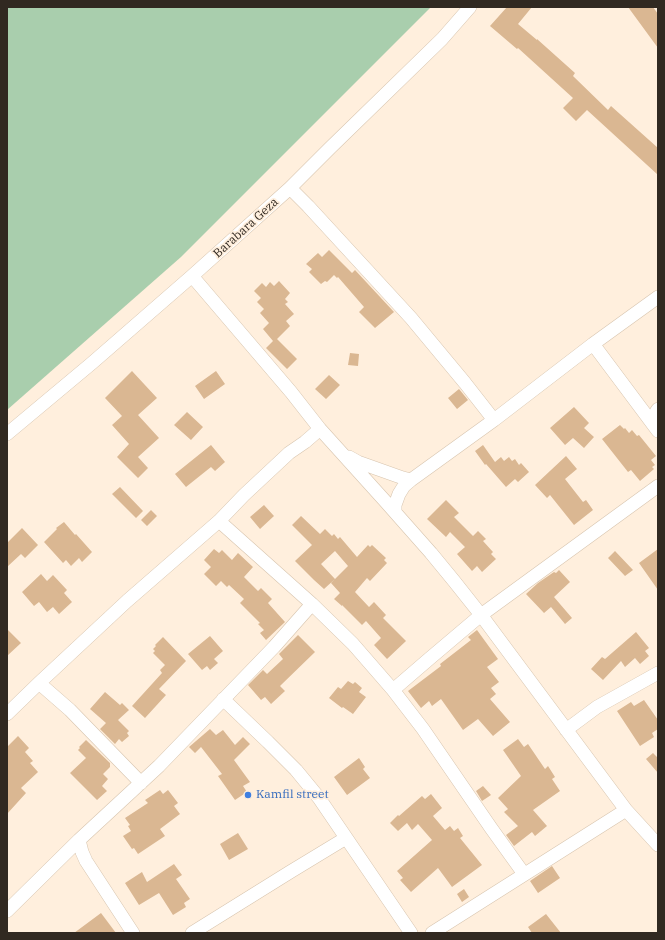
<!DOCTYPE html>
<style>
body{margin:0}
#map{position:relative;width:665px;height:940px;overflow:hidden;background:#ffefdd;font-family:"IBM Plex Serif",serif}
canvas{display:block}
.frame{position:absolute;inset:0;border:8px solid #312921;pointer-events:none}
</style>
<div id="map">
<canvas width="665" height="940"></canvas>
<div class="frame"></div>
</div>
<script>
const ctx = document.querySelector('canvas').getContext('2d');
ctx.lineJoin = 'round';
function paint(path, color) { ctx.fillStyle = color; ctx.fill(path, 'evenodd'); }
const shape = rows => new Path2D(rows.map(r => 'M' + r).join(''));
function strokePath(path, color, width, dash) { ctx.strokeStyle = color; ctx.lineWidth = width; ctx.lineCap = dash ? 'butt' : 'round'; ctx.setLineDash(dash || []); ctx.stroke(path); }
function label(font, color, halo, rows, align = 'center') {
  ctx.font = font + ' "IBM Plex Serif",serif'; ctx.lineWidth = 3.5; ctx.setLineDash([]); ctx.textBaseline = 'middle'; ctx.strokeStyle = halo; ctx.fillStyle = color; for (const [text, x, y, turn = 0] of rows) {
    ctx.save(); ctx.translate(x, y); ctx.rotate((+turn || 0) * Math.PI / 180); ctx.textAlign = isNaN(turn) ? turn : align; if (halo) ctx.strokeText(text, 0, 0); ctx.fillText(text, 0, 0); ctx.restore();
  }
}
paint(shape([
 [7,7,431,7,181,257,7,410]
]), '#a9cead');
paint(shape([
 [507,7,532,7,518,24,537,40,537,39,575,73,573,76,608,110,611,106,658,148,658,175,587,110,576,121,563,108,573,98,518,48,517,49,490,26],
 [628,7,653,7,658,14,658,48],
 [329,250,352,273,355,270,394,312,375,328,359,312,364,307,338,277,337,278,334,275,327,282,325,281,321,284,309,272,312,269,306,264,318,253,322,257],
 [279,281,290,293,285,299,288,302,285,304,294,314,286,321,290,326,277,339,297,359,287,369,266,348,273,341,263,329,269,323,260,313,264,309,257,302,261,298,254,291,262,283,266,287,270,282,274,286],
 [350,353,359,354,358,366,348,365],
 [132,371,157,398,138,415,159,438,138,457,148,468,138,478,117,457,129,444,112,425,122,416,105,398],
 [216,371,225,384,204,399,195,386],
 [329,375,340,385,326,399,315,389],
 [459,389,468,400,457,409,448,398],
 [574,407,589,423,584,428,594,437,584,448,573,438,565,445,550,428],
 [187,412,203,427,191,440,174,425],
 [620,425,624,429,625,428,629,433,632,430,637,436,639,435,656,456,651,460,655,465,652,467,654,469,640,481,631,470,628,472,602,439],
 [211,445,225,462,215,471,211,467,186,487,175,474],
 [483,445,495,462,501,457,504,461,509,457,512,461,515,459,519,465,521,463,529,472,518,482,515,479,506,487,486,464,485,465,475,451],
 [566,456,577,469,565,479,583,502,586,500,593,510,574,525,550,495,547,498,535,485],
 [120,487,143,511,136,518,112,494],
 [446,500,459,513,454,517,473,536,478,531,486,539,483,541,493,552,491,554,496,559,482,572,477,566,472,571,457,554,465,547,450,532,446,537,427,519],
 [264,505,274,516,260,529,250,517],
 [151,510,157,516,147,526,141,520],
 [301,516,320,534,325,529,332,536,334,534,338,539,340,537,357,557,368,545,370,547,372,545,386,558,384,560,387,563,370,581,367,578,355,592,369,607,374,602,386,615,383,618,406,641,387,659,374,645,381,638,366,621,362,625,342,605,342,606,334,599,340,593,331,583,348,566,335,551,321,564,335,579,324,589,314,580,295,561,312,545,292,525],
 [64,522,75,535,76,534,92,552,82,562,79,558,71,566,66,560,63,563,44,542,57,529,56,528],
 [22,528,38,545,25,558,21,554,7,567,7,543],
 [214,549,219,553,222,550,232,560,238,553,253,567,244,577,258,591,261,588,272,599,268,603,285,622,266,640,260,633,264,630,258,624,260,623,240,603,244,599,229,585,227,587,221,581,216,586,204,574,211,567,204,560],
 [658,549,658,590,639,563],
 [615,551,633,570,625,576,608,558],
 [559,570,570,582,554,597,572,618,565,624,551,607,544,613,526,594,538,583,554,572,556,573],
 [41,574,47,581,53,575,67,590,64,593,72,602,59,614,53,607,47,612,39,602,34,606,22,592],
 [7,629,21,643,7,656],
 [477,630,498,659,487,667,499,682,491,688,496,694,490,699,510,722,493,736,478,719,463,730,441,699,432,706,429,701,421,708,408,691,441,666,440,664,471,640,468,637],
 [636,632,649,648,645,651,649,656,640,664,635,658,625,667,621,661,603,680,591,669,602,657,605,659],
 [298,635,315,652,280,686,285,691,271,704,265,697,261,700,248,685,263,670,267,674,283,659,279,654],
 [210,636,223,651,214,659,218,663,210,670,207,666,202,670,188,654],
 [163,637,186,661,159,689,166,695,145,718,132,706,162,673,160,670,165,665,153,653,155,651,153,649,156,646,155,645],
 [348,681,353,684,355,682,362,688,359,692,366,697,353,714,343,707,342,708,329,698,338,687,341,689],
 [105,692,120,705,122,703,129,710,118,720,129,731,127,733,129,736,122,742,119,739,115,744,100,729,106,723,90,709],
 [644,700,658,720,658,729,652,733,654,737,640,746,617,711,631,702,634,706],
 [210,729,216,735,223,730,235,745,243,737,250,744,234,760,250,782,243,786,247,792,235,800,218,776,222,774,201,747,195,753,189,747],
 [18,736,29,748,25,752,33,761,30,763,38,772,21,788,26,793,7,814,7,747],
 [518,739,524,747,528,744,545,769,548,766,555,777,552,779,560,791,533,810,547,826,535,836,532,832,514,846,506,835,518,826,504,812,508,809,498,798,521,776,503,750],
 [86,740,110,763,110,767,103,774,108,779,102,786,107,791,97,800,70,773,86,758,78,750,80,748,79,747],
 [653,753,658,758,658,773,646,759],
 [359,758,365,767,363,769,370,778,347,795,334,777],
 [483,786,491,795,482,801,476,791],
 [160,790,163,794,168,790,178,803,174,806,180,814,160,829,165,836,138,854,134,848,132,849,123,836,131,831,128,826,130,825,125,818,148,803,145,800],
 [431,794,442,808,433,816,445,830,450,826,454,831,458,828,463,836,460,838,482,865,452,887,438,868,411,892,400,880,403,878,397,871,432,840,418,824,412,830,407,823,398,831,390,823,398,815,399,816,422,796,425,799],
 [238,833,248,849,229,860,220,844],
 [174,864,182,875,176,879,190,899,184,903,186,907,173,915,159,893,139,905,125,883,142,872,147,882],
 [552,866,560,878,538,893,530,881],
 [464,889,469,897,462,902,457,894],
 [101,913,116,933,74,933],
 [546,914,561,933,532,933,528,927]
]), '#dab792');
const minor = shape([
 [290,188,308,206,411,318,465,383,494,420],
 [192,276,291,392,320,429,385,501,431,553,454,581,481,615,626,810,658,845],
 [593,344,658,431],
 [656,428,656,412,658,409],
 [7,434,92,363,192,276,290,188,330,148,442,39,470,7],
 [349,457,358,462,403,478,411,480],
 [395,512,395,505,399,494,404,486,411,480,494,420,593,344,658,297],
 [219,521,312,604,353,644,393,690,423,729,491,828,524,874],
 [39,683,70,710,141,783],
 [393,690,429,659,481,615,658,486],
 [223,699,268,742,296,770,319,798,411,933],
 [7,714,39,683,127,601,219,521,244,495,289,453,305,442,320,429],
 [566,730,597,707,658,673],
 [79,840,82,852,86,861,133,933],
 [7,911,79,840,159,766,274,647,312,604],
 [192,933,290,872,346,838],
 [432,933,626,810]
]);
strokePath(minor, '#d7c4ae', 14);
strokePath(minor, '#fff', 13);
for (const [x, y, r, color] of [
 [248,795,4,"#3f7fe0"]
]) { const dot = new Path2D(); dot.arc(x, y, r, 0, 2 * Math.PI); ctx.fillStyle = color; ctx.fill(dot); strokePath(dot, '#ffefdd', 1.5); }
label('12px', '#312921', '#ffefdd', [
 ["Barabara Geza",246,228,-42]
]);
label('12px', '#366cbe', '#ffefdd', [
 ["Kamfil street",256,795]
], 'left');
</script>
